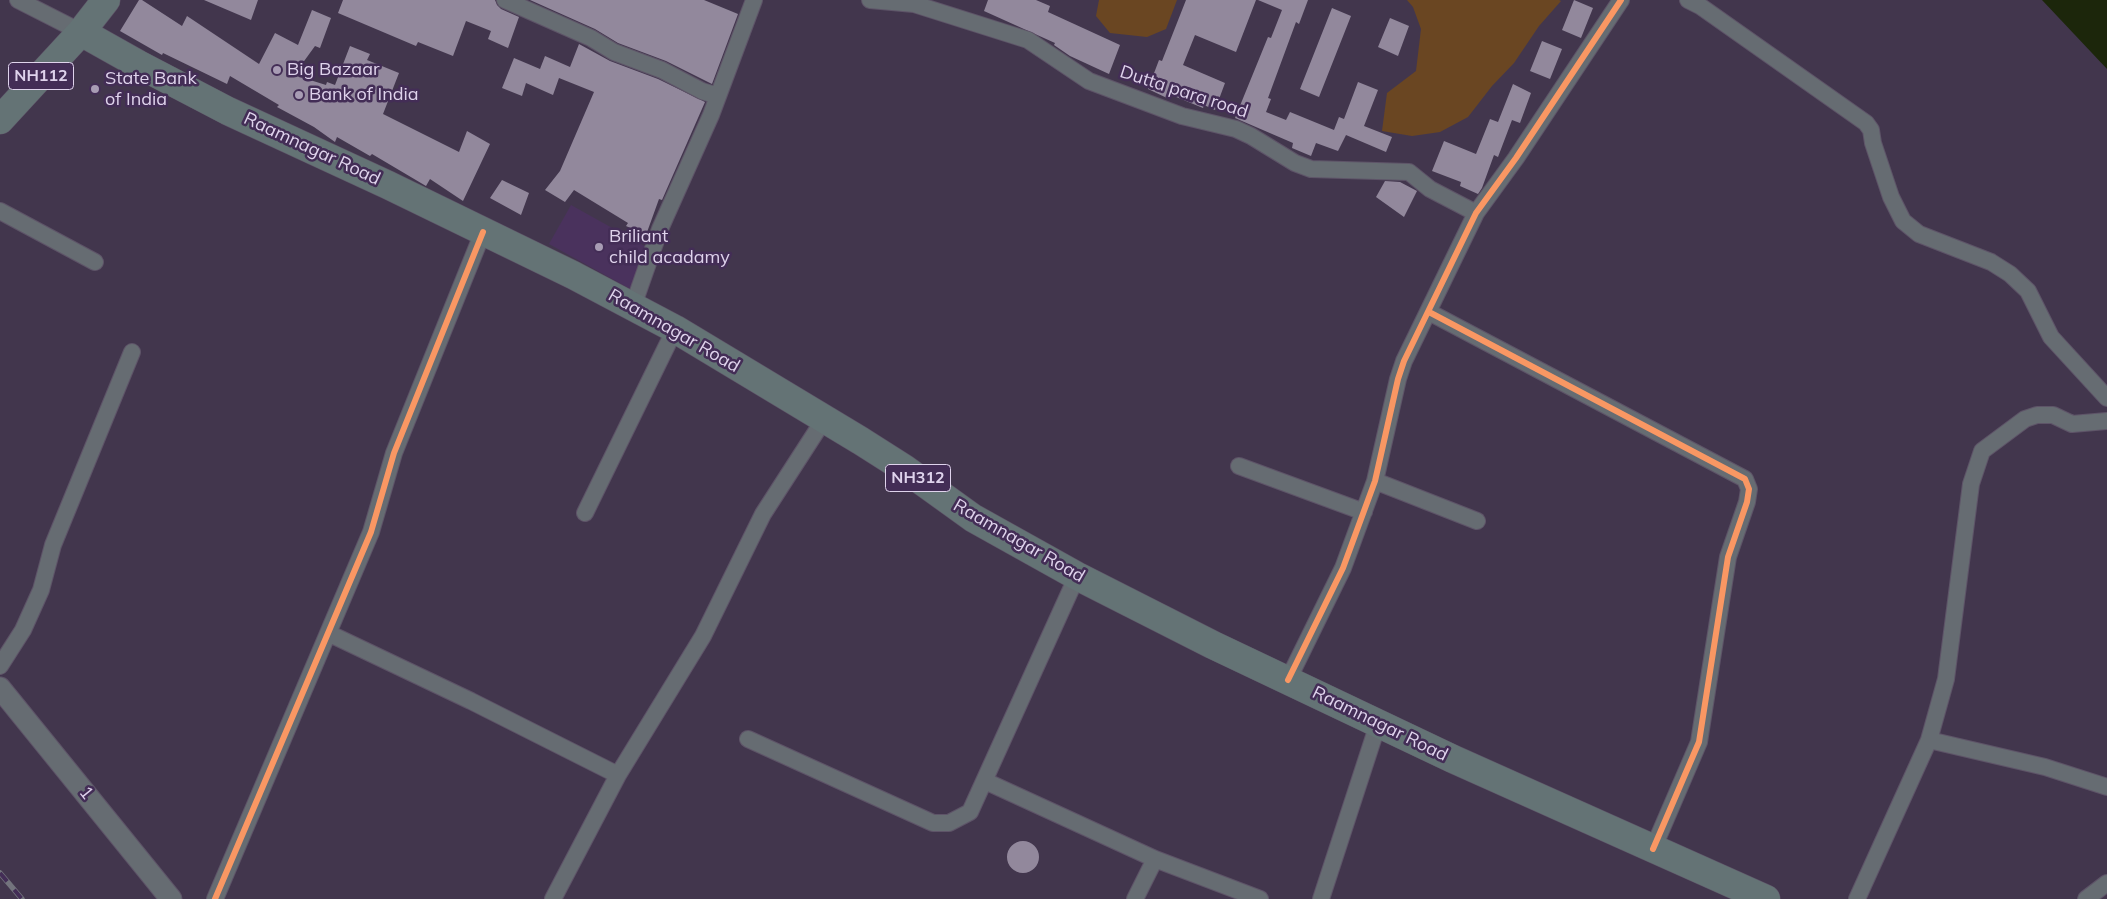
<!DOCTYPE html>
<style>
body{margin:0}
canvas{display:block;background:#42364d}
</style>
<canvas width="2107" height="899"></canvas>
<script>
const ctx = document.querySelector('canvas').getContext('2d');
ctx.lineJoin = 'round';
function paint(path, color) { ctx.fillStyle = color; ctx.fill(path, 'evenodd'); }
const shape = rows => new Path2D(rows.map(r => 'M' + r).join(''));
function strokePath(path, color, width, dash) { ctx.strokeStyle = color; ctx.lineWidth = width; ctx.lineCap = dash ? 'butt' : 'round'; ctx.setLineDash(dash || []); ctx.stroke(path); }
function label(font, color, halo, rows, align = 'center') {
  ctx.font = font + ' Mulish,sans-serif'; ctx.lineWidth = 5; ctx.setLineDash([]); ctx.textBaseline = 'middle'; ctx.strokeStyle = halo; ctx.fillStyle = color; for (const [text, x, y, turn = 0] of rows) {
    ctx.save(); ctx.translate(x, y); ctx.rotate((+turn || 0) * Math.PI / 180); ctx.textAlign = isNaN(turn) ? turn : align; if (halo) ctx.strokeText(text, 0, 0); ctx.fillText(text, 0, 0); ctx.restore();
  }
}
paint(shape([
 [571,205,650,249,634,291,549,244]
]), '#4a325d');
paint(shape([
 [1099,0,1177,0,1166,29,1147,37,1110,33,1096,16],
 [1407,0,1559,0,1561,1,1539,26,1514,63,1492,86,1468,117,1440,132,1412,136,1382,131,1387,93,1416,71,1421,29,1413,7]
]), '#6a4622');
paint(shape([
 [2042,0,2107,0,2107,69]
]), '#1c260b');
paint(shape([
 [139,0,142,0,182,26,187,16,259,64,275,33,298,45,312,10,331,18,320,48,315,46,294,75,326,85,327,82,335,85,350,46,370,54,367,60,399,73,383,114,459,152,467,131,490,144,463,201,430,179,426,186,372,154,370,156,337,137,335,142,314,127,277,107,279,105,230,76,227,84,163,53,162,55,120,31],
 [204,0,258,0,251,20],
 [343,0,495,0,497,5,501,9,519,17,508,48,488,39,491,31,466,21,453,56,418,42,416,46,338,13],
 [530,0,704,0,738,14,712,84,666,61,618,43,595,29],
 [988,0,1036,0,1050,6,1048,12,1120,45,1109,74,1070,56,1054,45,1055,43,984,11],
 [1186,0,1256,0,1236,52,1195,35,1183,65,1225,83,1215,110,1204,105,1203,108,1169,94,1167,98,1148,89,1159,60,1162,61],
 [1258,0,1308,0,1299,24,1296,22,1268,98,1271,99,1266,112,1286,120,1290,112,1334,130,1339,117,1344,119,1358,82,1378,90,1364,126,1392,137,1386,152,1346,135,1338,151,1316,143,1311,156,1292,148,1293,143,1235,118,1268,37,1271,38,1282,10],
 [1574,0,1593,8,1581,38,1562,30],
 [1332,8,1351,16,1319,97,1300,89],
 [1390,18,1409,26,1398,56,1378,47],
 [1542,41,1562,49,1550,79,1530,71],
 [579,44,610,61,658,79,705,102,662,200,659,199,646,235,626,226,628,223,574,190,565,202,545,190,560,171,594,92,559,78,553,95,526,83,522,96,502,88,514,58,540,69,545,56,570,67],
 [1513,84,1531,93,1520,123,1512,120,1498,157,1494,155,1482,188,1478,194,1460,186,1461,182,1432,171,1444,141,1476,154,1490,119,1498,122],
 [502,180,529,193,521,215,490,198],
 [1385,181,1400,182,1417,191,1404,217,1376,197],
 '1007 857a16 16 0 1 1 32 0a16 16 0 1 1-32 0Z'
]), '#92889c');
const minor = shape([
 [18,0,81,32],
 [505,0,591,38,614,52,662,70,702,91,718,96],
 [870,0,914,4,1028,40,1089,81,1182,116,1236,129,1251,136,1295,163,1311,169,1409,172,1430,189,1476,213],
 [1688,0,1700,6,1866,123,1871,130,1873,143,1891,197,1903,221,1919,234,1991,262,2010,274,2028,291,2051,337,2107,398],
 [0,211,95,262],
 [633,306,660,229,711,115,754,0],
 [1429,312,1745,479,1749,489,1747,502,1728,557,1699,742,1653,849],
 [1239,466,1364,512],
 [1375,481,1477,521],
 [585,513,675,329],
 [328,633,471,701,618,775],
 [0,666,23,630,41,590,53,545,132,352],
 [1288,680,1343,568,1375,481,1398,379,1404,361,1476,213,1516,158,1621,0],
 [748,739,933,823,949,823,970,812,1077,576],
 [1929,740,2045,767,2107,787],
 [985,781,1155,859,1260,899],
 [215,899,371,532,394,453,483,232],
 [553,899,618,775,703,636,763,514,825,418],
 [1135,899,1155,859],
 [1321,899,1378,724],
 [1857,899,1929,740,1946,679,1971,484,1982,451,2025,419,2037,415,2053,415,2072,424,2107,421],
 [2086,899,2107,883]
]);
const tertiary = shape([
 [0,688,171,899]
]);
const trunk = shape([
 [81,32,138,64,228,111,388,185,573,275,675,329,861,441,905,469,973,518,1077,576,1213,645,1453,759,1766,899],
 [0,120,81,32,106,0]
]);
strokePath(minor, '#5e5468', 18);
strokePath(tertiary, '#5e5468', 23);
strokePath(trunk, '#5e5468', 29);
strokePath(minor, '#666c72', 16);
strokePath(tertiary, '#666c72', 21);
strokePath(trunk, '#647375', 28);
const rail = shape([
 [0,873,22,899]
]);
strokePath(rail, '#73747d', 5.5);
strokePath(rail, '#432d56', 4, [11]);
strokePath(shape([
 [1429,312,1745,479,1749,489,1747,502,1728,557,1699,742,1653,849],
 [1288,680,1343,568,1375,481,1398,379,1404,361,1476,213,1516,158,1621,0],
 [215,899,371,532,394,453,483,232]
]), '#f99763', 6);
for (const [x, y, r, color] of [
 [277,70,5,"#a89cb4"],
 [95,89,5,"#a89cb4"],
 [299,95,5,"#a89cb4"],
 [599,247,5,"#a89cb4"]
]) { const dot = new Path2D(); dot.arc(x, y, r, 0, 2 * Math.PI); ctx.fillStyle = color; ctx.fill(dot); strokePath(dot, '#432d56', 2); }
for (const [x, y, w] of [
 [41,76,65],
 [918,478,65]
]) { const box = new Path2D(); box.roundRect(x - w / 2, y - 13.5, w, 27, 4); ctx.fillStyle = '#432d56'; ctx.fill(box); strokePath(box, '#dfd3ec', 1); }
label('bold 16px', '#dfd3ec', null, [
 ["NH112",41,76],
 ["NH312",918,478]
]);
label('18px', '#dfd3ec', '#432d56', [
 ["Big Bazaar",287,70],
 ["State Bank",105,79],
 ["of India",105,100],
 ["Bank of India",309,95],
 ["Briliant",609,237],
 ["child acadamy",609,258]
], 'left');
label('18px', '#dfd3ec', '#432d56', [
 ["Dutta para road",1184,92,18],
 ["Raamnagar Road",312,149,25],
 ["Raamnagar Road",674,331,30],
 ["Raamnagar Road",1019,541,30],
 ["Raamnagar Road",1380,724,26],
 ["1",86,793,51]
]);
</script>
